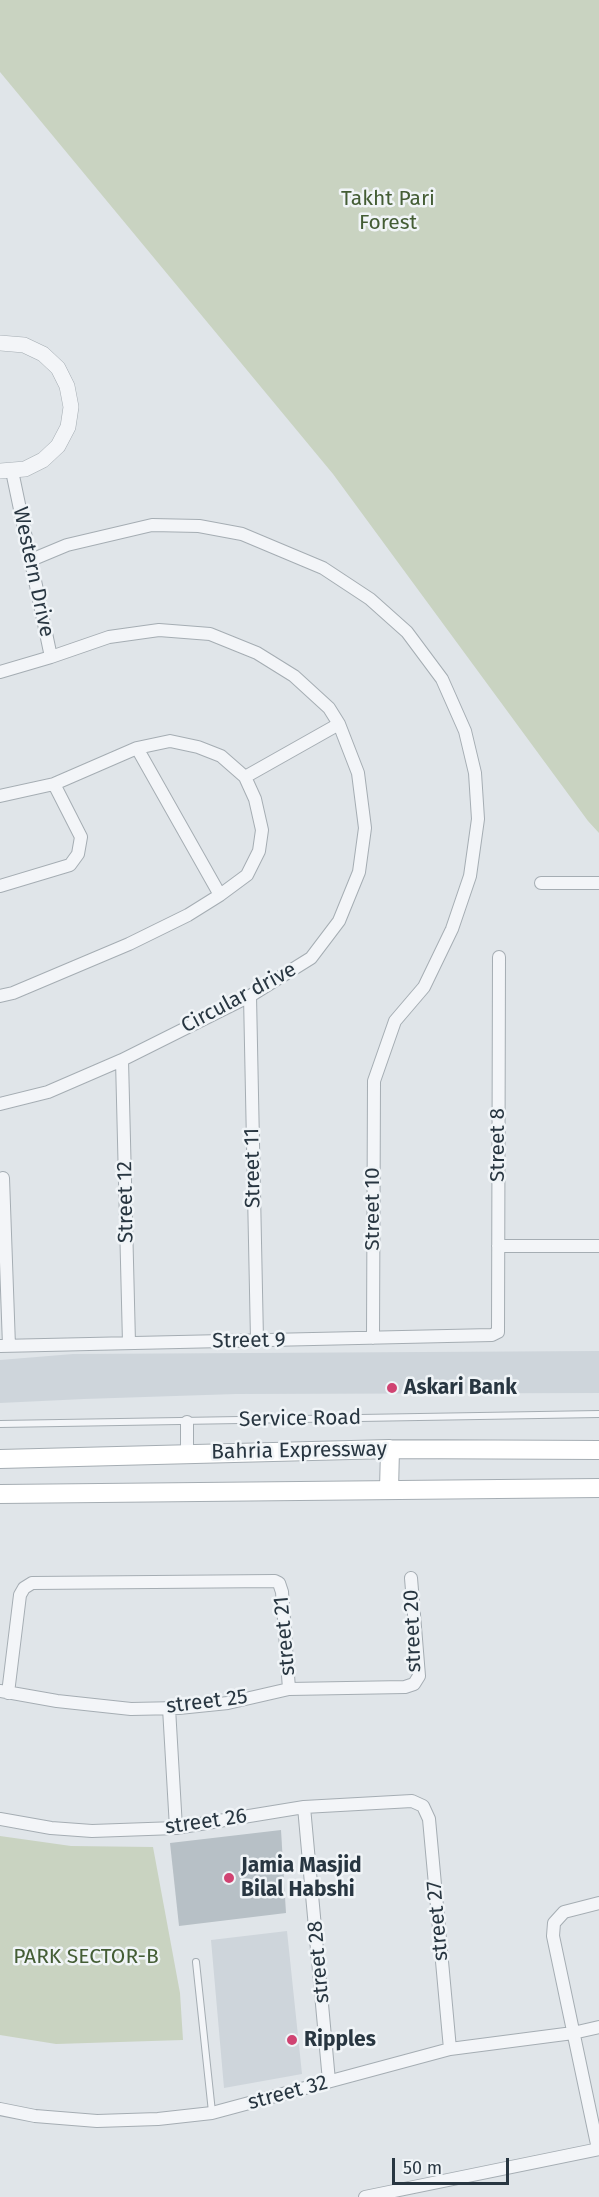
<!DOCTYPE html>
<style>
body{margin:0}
#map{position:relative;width:599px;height:2197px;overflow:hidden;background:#e0e5e9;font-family:"Fira Sans",sans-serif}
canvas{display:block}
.scale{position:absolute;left:392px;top:2158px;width:117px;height:27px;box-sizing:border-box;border:3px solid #283641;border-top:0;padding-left:8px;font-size:18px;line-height:21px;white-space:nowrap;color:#283641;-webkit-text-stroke:4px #f0f4f7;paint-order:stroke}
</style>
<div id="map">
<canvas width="599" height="2197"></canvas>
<div class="scale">50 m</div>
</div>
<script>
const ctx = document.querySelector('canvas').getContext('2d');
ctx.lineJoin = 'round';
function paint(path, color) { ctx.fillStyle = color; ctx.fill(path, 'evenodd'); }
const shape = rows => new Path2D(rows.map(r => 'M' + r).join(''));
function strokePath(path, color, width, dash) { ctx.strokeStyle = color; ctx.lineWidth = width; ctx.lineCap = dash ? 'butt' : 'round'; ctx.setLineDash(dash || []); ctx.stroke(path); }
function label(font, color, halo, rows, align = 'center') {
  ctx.font = font + ' "Fira Sans",sans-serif'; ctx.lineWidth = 5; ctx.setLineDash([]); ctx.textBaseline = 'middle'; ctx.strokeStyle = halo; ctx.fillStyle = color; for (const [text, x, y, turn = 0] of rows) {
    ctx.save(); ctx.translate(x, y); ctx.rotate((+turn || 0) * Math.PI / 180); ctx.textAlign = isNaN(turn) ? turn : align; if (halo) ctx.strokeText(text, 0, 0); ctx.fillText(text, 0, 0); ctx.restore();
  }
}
paint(shape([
 [599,1351,599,1393,236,1394,84,1399,0,1403,0,1360,73,1354],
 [287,1931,302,2074,224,2088,211,1940]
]), '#ced5db');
paint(shape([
 [0,0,599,0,599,833,588,821,333,474,0,72],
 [0,1836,71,1846,153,1847,180,1993,183,2040,56,2044,0,2035]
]), '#c9d3c1');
paint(shape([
 [281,1830,286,1913,179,1926,170,1843]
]), '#b7c0c6');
const service = shape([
 [0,1424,599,1414],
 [196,1962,212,2112]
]);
const minor = shape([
 [31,560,67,545,152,525,199,526,242,534,323,568,370,599,407,632,442,679,465,731,475,773,478,819,470,876,452,929,424,987,395,1021,374,1081,373,1338],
 [0,672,51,657,12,471],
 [137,748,220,895],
 [245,777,339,724],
 [0,796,54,784,137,748,170,741,198,747,221,756,245,777,255,799,262,830,259,851,247,875,220,895,188,915,129,944,13,993,0,996],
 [541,883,599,883],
 [0,886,70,865,78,854,81,837,54,784],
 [250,996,257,1340],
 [122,1060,129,1343],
 [0,1104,48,1092,122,1060,250,996,311,958,339,921,359,872,365,828,358,773,339,724,329,708,294,676,257,653,210,634,159,630,109,637,51,657],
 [3,1178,9,1346],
 [498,1246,599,1246],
 [0,1346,492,1335,498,1332,499,957],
 [187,1454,187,1422],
 [0,1691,57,1701,131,1709,179,1708,228,1703,289,1689,405,1687,414,1684,419,1676,411,1578],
 [8,1693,20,1595,24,1588,32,1583,275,1581,279,1583,282,1592,289,1689],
 [169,1708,176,1828],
 [304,1807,329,2081],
 [0,1819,51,1828,92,1831,176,1828,304,1807,412,1801,423,1806,429,1819,450,2049],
 [0,2109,35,2116,97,2121,158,2119,212,2113,450,2049,573,2033,599,2027],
 [598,2149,553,1936,554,1923,564,1912,599,1903],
 [365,2197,599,2149]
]);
const tertiary = shape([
 [0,343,24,345,43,354,58,368,67,386,71,407,68,427,58,446,43,460,25,469,0,471]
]);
const secondary = shape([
 [0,1459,390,1449,599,1450],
 [389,1490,390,1449],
 [0,1494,599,1488]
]);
strokePath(service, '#a5adb3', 8);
strokePath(minor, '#a5adb3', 14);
strokePath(tertiary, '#a5adb3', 16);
strokePath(secondary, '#a5adb3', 20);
strokePath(service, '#f3f5f8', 6);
strokePath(minor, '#f3f5f8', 12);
strokePath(tertiary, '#f3f5f8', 15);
strokePath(secondary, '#fff', 18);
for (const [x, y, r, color] of [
 [392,1388,6,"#d04372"],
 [229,1878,6,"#d04372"],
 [292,2040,6,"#d04372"]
]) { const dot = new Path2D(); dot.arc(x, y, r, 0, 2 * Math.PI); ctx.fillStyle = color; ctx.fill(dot); strokePath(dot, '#f0f4f7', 2); }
label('21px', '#445d35', '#f0f4f7', [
 ["Takht Pari",388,199],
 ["Forest",388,223],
 ["PARK SECTOR-B",86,1957]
]);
label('21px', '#283641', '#f0f4f7', [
 ["Western Drive",33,572,78],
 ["Circular drive",239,998,-28],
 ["Street 8",498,1145,-90],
 ["Street 11",253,1168,-91],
 ["Street 12",126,1202,-91],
 ["Street 10",373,1209,-90],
 ["Street 9",249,1341,-1],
 ["Service Road",300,1419,-1],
 ["Bahria Expressway",299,1451,-1],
 ["street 20",413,1631,-92],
 ["street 21",285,1636,-95],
 ["street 25",207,1702,-7],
 ["street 26",206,1822,-8],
 ["street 27",438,1921,-95],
 ["street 28",319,1962,-95],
 ["street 32",288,2093,-15]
]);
label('bold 21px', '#283641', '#f0f4f7', [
 ["Askari Bank",404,1388],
 ["Jamia Masjid",241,1866],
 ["Bilal Habshi",241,1890],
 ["Ripples",304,2040]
], 'left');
</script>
